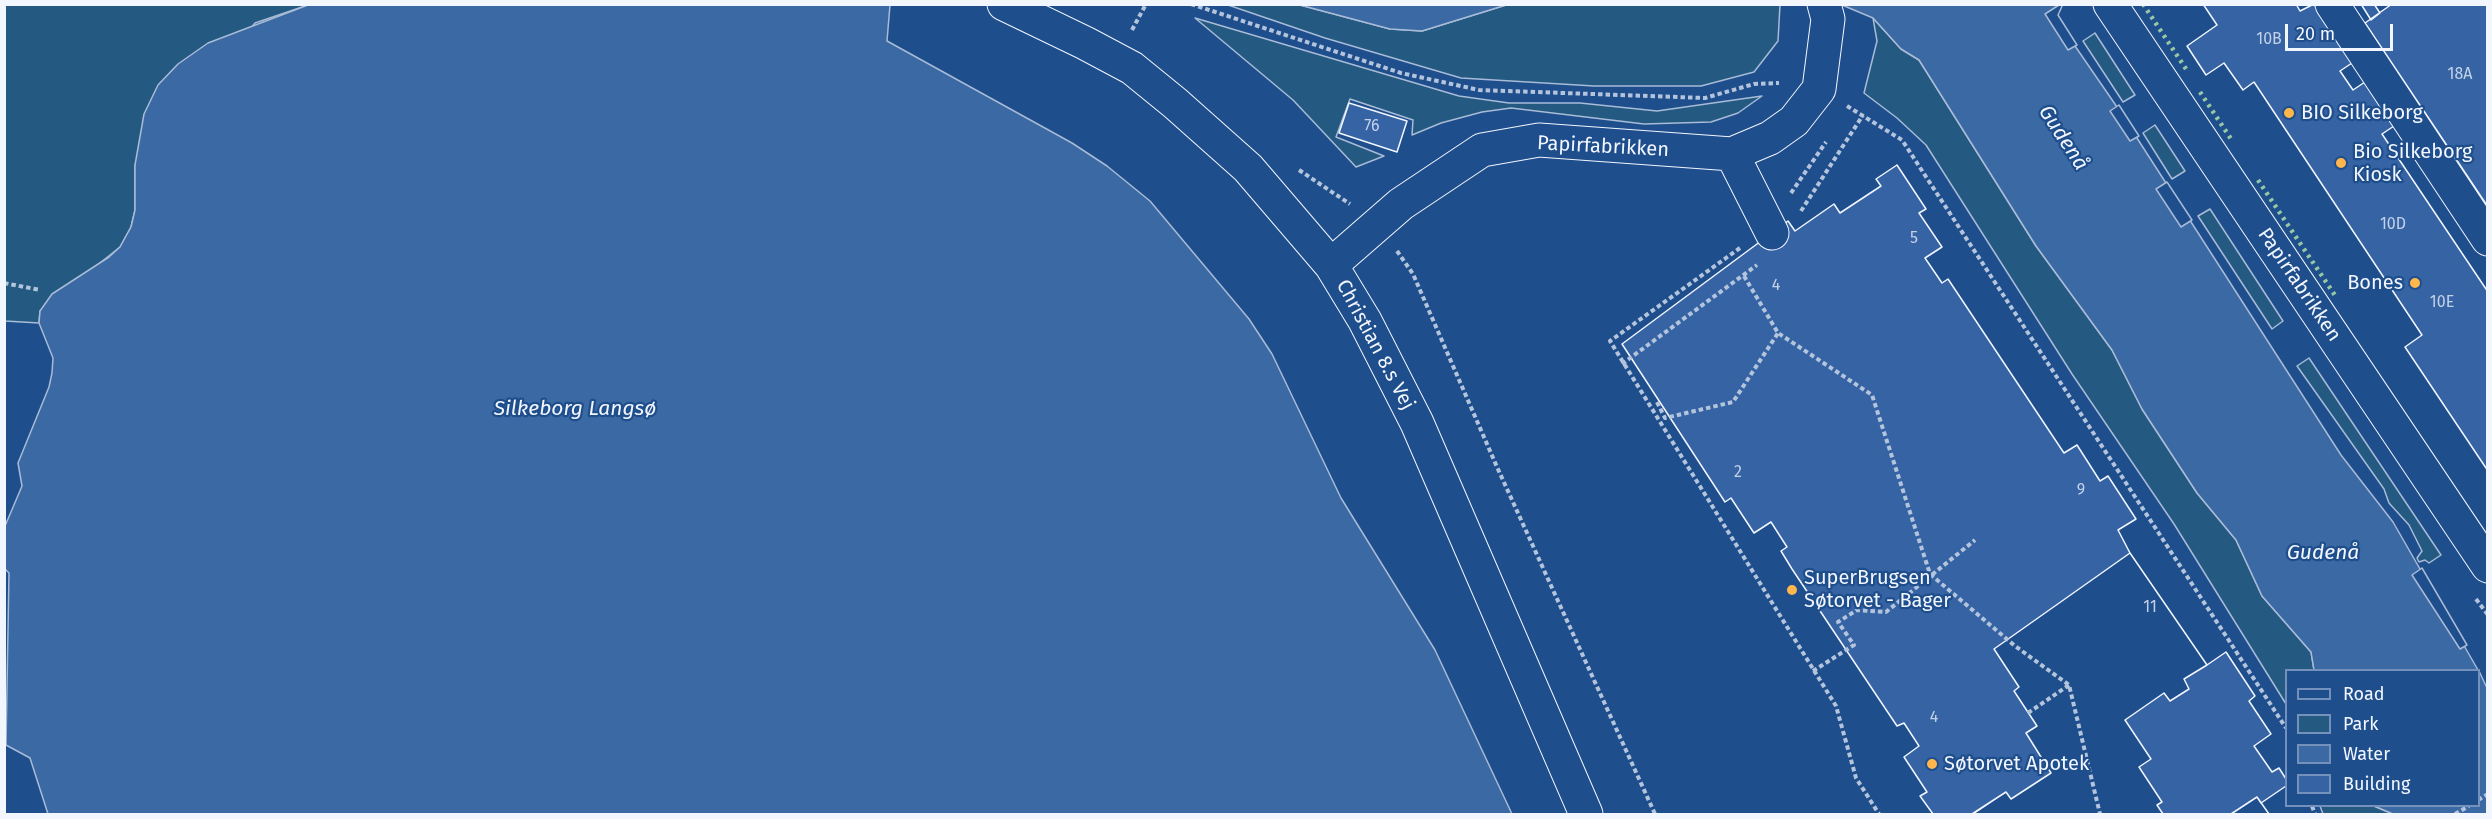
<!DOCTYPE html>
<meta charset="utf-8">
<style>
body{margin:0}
#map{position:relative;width:2492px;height:819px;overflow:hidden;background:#1f4e8c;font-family:"Fira Sans",sans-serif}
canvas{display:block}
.frame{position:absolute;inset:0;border:6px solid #f2f6ff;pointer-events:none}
.legend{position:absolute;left:2285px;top:669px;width:195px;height:138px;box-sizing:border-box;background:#1f4e8c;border:2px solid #7391ba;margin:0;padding:8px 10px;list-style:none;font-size:18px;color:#f2f6ff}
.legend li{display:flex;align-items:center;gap:12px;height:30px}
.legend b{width:30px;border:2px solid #7391ba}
.scale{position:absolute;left:2285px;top:24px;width:108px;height:27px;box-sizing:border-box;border:3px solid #f2f6ff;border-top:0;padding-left:8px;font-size:18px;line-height:21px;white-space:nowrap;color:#f2f6ff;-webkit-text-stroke:4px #1f4e8c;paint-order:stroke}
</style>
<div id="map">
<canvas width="2492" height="819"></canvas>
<div class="frame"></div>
<ul class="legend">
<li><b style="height:8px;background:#1f4e8c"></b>Road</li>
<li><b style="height:16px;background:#245a82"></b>Park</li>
<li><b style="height:16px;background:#3b69a3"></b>Water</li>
<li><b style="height:16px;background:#3563a3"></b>Building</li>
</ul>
<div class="scale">20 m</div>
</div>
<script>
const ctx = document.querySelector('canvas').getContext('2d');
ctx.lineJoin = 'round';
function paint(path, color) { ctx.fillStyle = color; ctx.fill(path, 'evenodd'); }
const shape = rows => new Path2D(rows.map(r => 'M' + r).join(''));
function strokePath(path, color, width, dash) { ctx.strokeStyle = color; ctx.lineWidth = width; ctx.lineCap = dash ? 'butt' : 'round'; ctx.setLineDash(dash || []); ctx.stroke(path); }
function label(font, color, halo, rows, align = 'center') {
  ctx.font = font + ' "Fira Sans",sans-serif'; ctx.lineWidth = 4.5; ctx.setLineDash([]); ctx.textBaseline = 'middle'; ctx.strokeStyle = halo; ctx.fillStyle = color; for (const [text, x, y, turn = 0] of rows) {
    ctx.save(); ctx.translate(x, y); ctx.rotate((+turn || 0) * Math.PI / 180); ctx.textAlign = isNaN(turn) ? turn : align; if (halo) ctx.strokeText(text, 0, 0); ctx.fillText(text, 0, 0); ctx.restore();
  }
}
const green = shape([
 [5,5,308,5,255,23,135,165,135,210,131,227,120,247,40,311,39,323,5,321,5,5],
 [1228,5,1300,5,1390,29,1422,31,1506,5,1780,5,1778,41,1754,72,1701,86,1594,86,1461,78,1325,38,1228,5],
 [1195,18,1459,96,1509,103,1580,103,1657,111,1762,96,1738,113,1711,122,1644,124,1511,108,1482,112,1441,123,1412,135,1413,120,1350,99,1336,137,1384,156,1356,167,1293,100,1195,18],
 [1873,18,1901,49,1919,60,2036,246,2112,350,2142,409,2197,493,2236,540,2262,596,2311,652,2314,670,2286,670,2286,704,2174,524,2072,374,1926,145,1897,118,1864,93,1877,41,1873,18],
 [2095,33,2135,95,2123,102,2083,41,2095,33],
 [2155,125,2185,171,2172,179,2143,133,2155,125],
 [2210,209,2283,321,2272,329,2198,216,2210,209],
 [2309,358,2441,555,2429,563,2425,560,2419,562,2417,558,2422,551,2409,525,2389,503,2384,489,2297,366,2309,358],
 [2320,806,2374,806,2393,814,2323,814,2320,806]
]);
paint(green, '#245a82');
strokePath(green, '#a8bbd7', 1.5);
const water = shape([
 [308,5,890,5,887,41,1072,143,1107,166,1150,201,1249,319,1272,354,1341,498,1435,650,1512,814,48,814,30,758,6,745,9,573,5,569,5,526,22,486,18,463,49,387,52,373,53,358,39,323,40,311,52,294,109,257,120,247,131,227,135,210,135,165,144,114,158,85,178,64,208,43,308,5],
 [1300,5,1506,4,1506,5,1422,31,1390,29,1300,5],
 [1842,5,2060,5,2055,15,2075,46,2117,107,2341,455,2393,522,2478,670,2314,670,2311,652,2262,596,2236,540,2197,493,2142,409,2112,350,2036,246,1919,60,1901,49,1873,18,1842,5],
 [2479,671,2487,688,2487,814,2393,814,2374,806,2478,806,2479,671]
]);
paint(water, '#3b69a3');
strokePath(water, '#a8bbd7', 1.5);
const pier = shape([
 [2063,4,2058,15,2077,45,2068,50,2045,14,2059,5,2063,4],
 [2119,105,2139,136,2130,141,2110,111,2119,105],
 [2167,182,2192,220,2181,227,2156,189,2167,182],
 [2422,568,2467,645,2460,649,2412,575,2422,568]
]);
paint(pier, '#1f4e8c');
strokePath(pier, '#a8bbd7', 1.5);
const building = shape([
 [2203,4,2296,4,2300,11,2314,4,2352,63,2340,71,2353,90,2365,82,2394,126,2382,134,2488,292,2488,471,2405,347,2422,335,2254,82,2243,90,2224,63,2206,75,2187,46,2217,25,2203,4],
 [2361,4,2374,4,2380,13,2371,20,2361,4],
 [2392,4,2488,4,2488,207,2365,23,2392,4],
 [1349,103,1407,121,1397,152,1339,133,1349,103],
 [1897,165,1926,209,1919,213,1942,247,1925,258,1942,283,1948,279,2064,453,2077,445,2100,481,2108,476,2136,519,2118,530,2130,553,2207,665,2226,652,2255,696,2249,701,2271,734,2254,746,2272,772,2279,768,2286,779,2286,786,2261,803,2257,797,2269,814,1973,814,2006,792,1972,814,1933,814,1920,796,1927,792,1904,757,1919,746,1904,723,1897,726,1792,569,1781,551,1787,547,1771,522,1754,533,1731,498,1725,502,1622,344,1788,221,1795,231,1834,204,1840,213,1881,186,1876,179,1897,165],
 [2130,553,2207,665,2184,679,2189,689,2170,701,2164,693,2125,720,2151,759,2139,767,2162,802,2157,805,2163,814,1973,814,2006,792,2011,799,2051,773,2026,733,2037,726,2014,691,2019,687,1994,649,2130,553],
 [2257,797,2269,814,2231,814,2257,797]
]);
paint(building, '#3563a3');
strokePath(building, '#f2f6ff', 1.5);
const minor = shape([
 [1004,4,1085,43,1132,68,1175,103,1248,168,1331,265,1365,321,1417,423,1586,814],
 [2110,4,2488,566],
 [2332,4,2488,239],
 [1732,154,1772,233],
 [1331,265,1401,204,1482,150,1539,140,1732,154,1770,138,1794,121,1819,89,1828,19,1824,4]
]);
strokePath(minor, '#f2f6ff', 35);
strokePath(shape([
 [1191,4,1401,73,1479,90,1705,98,1754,84,1779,83],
 [1132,30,1146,4],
 [1847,106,1902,140,2286,728],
 [1299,170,1350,204],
 [1791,193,1826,142],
 [1801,211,1863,115],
 [1740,248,1610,341,1836,706,1856,778,1879,814],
 [1397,251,1413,274,1497,467,1655,814],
 [1744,276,1778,333,1872,395,1930,574,2015,646,2069,685,2100,814],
 [4,283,40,290],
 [1622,364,1757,265],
 [1657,402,1665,418,1733,402,1778,333],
 [2476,599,2488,615],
 [1813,671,1854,645,1838,622,1857,610,1886,612,1975,540],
 [2028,713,2069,685],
 [2478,800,2488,794],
 [2312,806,2315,814],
 [2455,814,2469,806]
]), '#b3c4dc', 4, [4.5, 3]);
strokePath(minor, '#1f4e8c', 33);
strokePath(shape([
 [2143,4,2188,72],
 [2200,92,2231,139],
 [2258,180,2336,297]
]), '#97c8a6', 4.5, [3, 4.5]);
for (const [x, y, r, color] of [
 [2289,113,6,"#ffb74d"],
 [2341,163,6,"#ffb74d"],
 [2415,283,6,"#ffb74d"],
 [1792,590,6,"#ffb74d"],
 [1932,764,6,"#ffb74d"]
]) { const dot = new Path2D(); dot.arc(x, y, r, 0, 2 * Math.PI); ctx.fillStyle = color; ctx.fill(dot); strokePath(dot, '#1f4e8c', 2); }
label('16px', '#c3d1e8', null, [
 ["10B",2269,40],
 ["18A",2460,75],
 ["76",1372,127],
 ["10D",2393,225],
 ["5",1914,239],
 ["4",1776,286],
 ["10E",2442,303],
 ["2",1738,473],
 ["9",2081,491],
 ["11",2150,608],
 ["4",1934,718]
]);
label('20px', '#f2f6ff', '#1f4e8c', [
 ["BIO Silkeborg",2301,113],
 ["Bio Silkeborg",2353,152],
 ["Kiosk",2353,175],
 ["Bones",2403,283,"right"],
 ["SuperBrugsen",1804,578],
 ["Søtorvet - Bager",1804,601],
 ["Søtorvet Apotek",1944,764]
], 'left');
label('20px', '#f2f6ff', '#1f4e8c', [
 ["Papirfabrikken",1603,147,3],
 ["Papirfabrikken",2299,285,56],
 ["Christian 8.s Vej",1375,345,62]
]);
label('italic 21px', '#f2f6ff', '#1f4e8c', [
 ["Gudenå",2063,138,57],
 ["Silkeborg Langsø",575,409],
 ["Gudenå",2323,553]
]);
</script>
